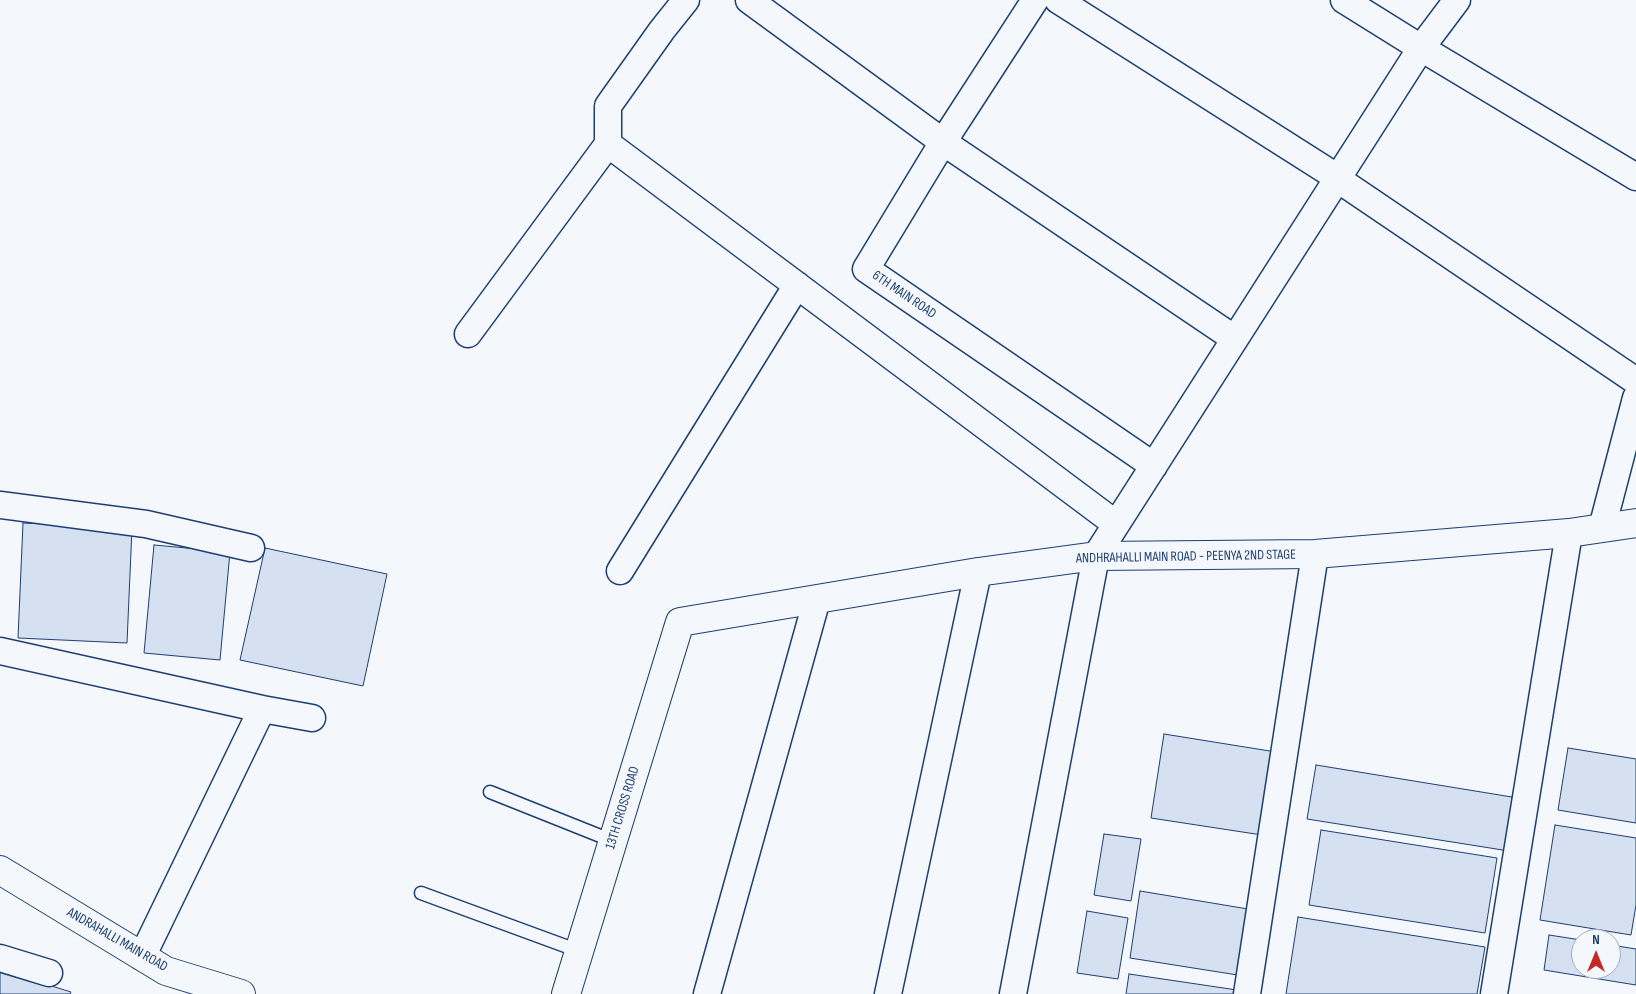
<!DOCTYPE html>
<style>
body{margin:0}
#map{position:relative;width:1636px;height:994px;overflow:hidden;background:#f4f7fb;font-family:"Sofia Sans Condensed",sans-serif}
canvas{display:block}
.north{position:absolute;left:1571px;top:929px;width:50px;height:50px;box-sizing:border-box;background:#f4f7fb;border:1px solid #9eadc5;border-radius:50%;rotate:0deg;font-size:14px;font-weight:700;line-height:20px;text-align:center;color:#1d3f73}
.north::after{content:'';display:block;margin:auto;width:18px;height:22px;background:#c62828;clip-path:polygon(50% 0,100% 100%,50% 72%,0 100%)}
</style>
<div id="map">
<canvas width="1636" height="994"></canvas>
<div class="north">N</div>
</div>
<script>
const ctx = document.querySelector('canvas').getContext('2d');
ctx.lineJoin = 'round';
function paint(path, color) { ctx.fillStyle = color; ctx.fill(path, 'evenodd'); }
const shape = rows => new Path2D(rows.map(r => 'M' + r).join(''));
function strokePath(path, color, width, dash) { ctx.strokeStyle = color; ctx.lineWidth = width; ctx.lineCap = dash ? 'butt' : 'round'; ctx.setLineDash(dash || []); ctx.stroke(path); }
function label(font, color, halo, rows, align = 'center') {
  ctx.font = font + ' "Sofia Sans Condensed",sans-serif'; ctx.lineWidth = 4; ctx.setLineDash([]); ctx.textBaseline = 'middle'; ctx.strokeStyle = halo; ctx.fillStyle = color; for (const [text, x, y, turn = 0] of rows) {
    ctx.save(); ctx.translate(x, y); ctx.rotate((+turn || 0) * Math.PI / 180); ctx.textAlign = isNaN(turn) ? turn : align; if (halo) ctx.strokeText(text, 0, 0); ctx.fillText(text, 0, 0); ctx.restore();
  }
}
const building = shape([
 [23,523,132,528,127,643,18,638,23,523],
 [154,545,230,552,220,660,144,653,154,545],
 [265,548,387,574,363,686,240,660,265,548],
 [1164,734,1276,752,1262,835,1151,818,1164,734],
 [1568,748,1636,759,1636,823,1558,810,1568,748],
 [1316,765,1518,798,1509,851,1307,819,1316,765],
 [1555,825,1636,838,1636,905,1631,935,1540,920,1555,825],
 [1321,830,1497,858,1485,933,1309,905,1321,830],
 [1104,834,1141,839,1131,901,1094,895,1104,834],
 [1140,891,1254,910,1244,976,1130,958,1140,891],
 [1087,911,1128,918,1118,979,1077,973,1087,911],
 [1298,917,1485,947,1477,994,1286,994,1298,917],
 [1549,935,1581,940,1581,969,1611,969,1611,945,1636,949,1636,985,1544,970,1549,935],
 [0,970,71,992,70,994,0,994,0,970],
 [1129,974,1237,990,1236,994,1126,994,1129,974]
]);
paint(building, '#d5e0f0');
strokePath(building, '#1d3f73', 1);
const service = shape([
 [490,792,613,841],
 [421,893,579,951]
]);
const minor = shape([
 [686,0,662,30,608,106,608,144,1116,524],
 [749,0,943,142,1235,339],
 [1035,0,943,142,866,269,1154,466],
 [1058,0,1335,176,1339,176,1345,184,1636,381],
 [1344,0,1421,48,1636,177],
 [468,334,608,144],
 [0,505,146,524,251,548],
 [1602,528,1636,398],
 [620,571,797,285],
 [0,651,262,709,312,718],
 [142,957,262,709],
 [0,958,49,973],
 [707,994,817,599],
 [888,994,978,572],
 [1013,994,1096,556,1421,48,1457,0],
 [1247,994,1315,554],
 [1494,994,1569,533]
]);
const tertiary = shape([
 [0,870,166,971,241,994],
 [566,994,680,622,978,572,1096,556,1315,554,1569,533,1636,523]
]);
strokePath(service, '#1d3f73', 15);
strokePath(minor, '#1d3f73', 29);
strokePath(tertiary, '#1d3f73', 30);
strokePath(service, '#f4f7fb', 12);
strokePath(minor, '#f4f7fb', 26);
strokePath(tertiary, '#f4f7fb', 28);
label('14px', '#1d3f73', '#f4f7fb', [
 ["6TH MAIN ROAD",904,295,34],
 ["ANDHRAHALLI MAIN ROAD - PEENYA 2ND STAGE",1186,557,-1],
 ["13TH CROSS ROAD",623,808,-73],
 ["ANDRAHALLI MAIN ROAD",117,940,30]
]);
</script>
